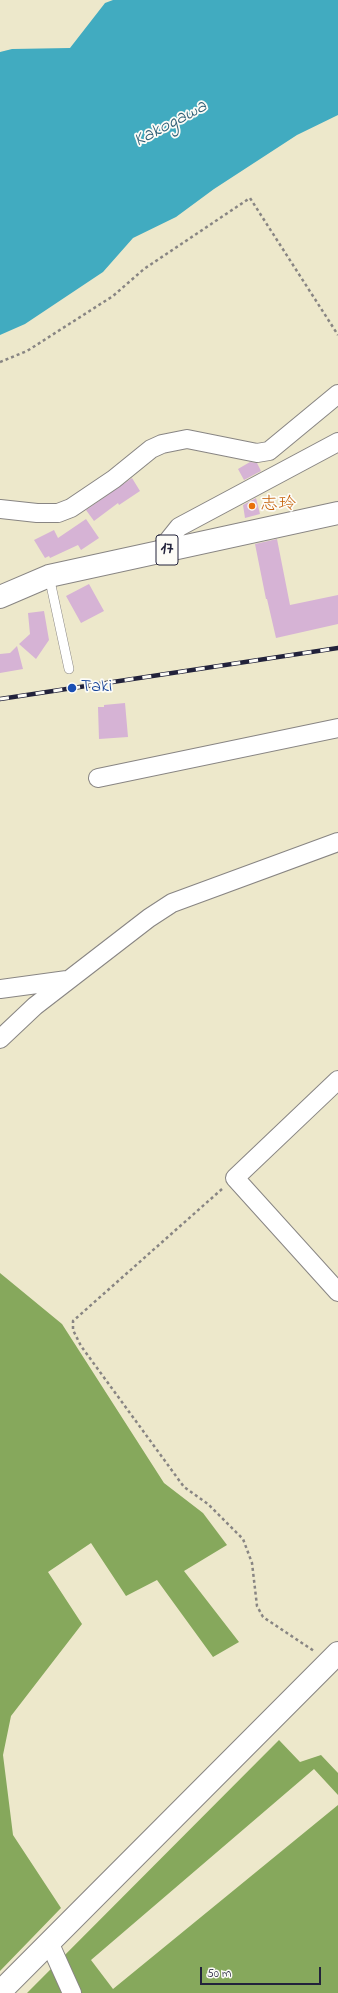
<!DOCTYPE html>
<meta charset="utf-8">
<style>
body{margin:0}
#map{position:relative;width:338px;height:1993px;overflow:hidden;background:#ede8cb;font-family:"Indie Flower",sans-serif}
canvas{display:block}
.scale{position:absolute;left:200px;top:1967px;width:121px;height:18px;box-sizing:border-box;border:2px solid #22223b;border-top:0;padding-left:5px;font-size:12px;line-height:14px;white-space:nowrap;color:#22223b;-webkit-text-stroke:3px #fdfcf7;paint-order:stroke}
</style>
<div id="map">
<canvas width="338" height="1993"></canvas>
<div class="scale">50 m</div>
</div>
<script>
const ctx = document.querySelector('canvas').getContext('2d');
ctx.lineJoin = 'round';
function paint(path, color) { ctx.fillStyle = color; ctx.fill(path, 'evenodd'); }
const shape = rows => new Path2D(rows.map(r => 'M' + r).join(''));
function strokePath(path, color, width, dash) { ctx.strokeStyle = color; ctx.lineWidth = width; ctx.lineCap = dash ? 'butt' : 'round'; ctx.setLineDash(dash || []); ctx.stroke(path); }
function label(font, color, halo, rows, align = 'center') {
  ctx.font = font + ' "Indie Flower","Klee One",sans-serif'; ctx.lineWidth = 3.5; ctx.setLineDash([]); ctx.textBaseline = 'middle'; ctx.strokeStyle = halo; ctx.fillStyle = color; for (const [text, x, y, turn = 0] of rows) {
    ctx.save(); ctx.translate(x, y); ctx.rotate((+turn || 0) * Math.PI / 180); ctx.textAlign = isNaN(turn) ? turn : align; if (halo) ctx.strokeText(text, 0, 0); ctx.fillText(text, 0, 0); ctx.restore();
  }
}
paint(shape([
 [0,1273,62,1324,164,1483,203,1513,227,1545,184,1571,239,1642,213,1657,157,1580,126,1596,91,1543,48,1572,82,1624,11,1716,3,1755,13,1835,61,1908,0,1971],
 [279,1740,300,1762,321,1755,338,1773,338,1795,314,1769,91,1960,113,1989,338,1805,338,1993,27,1993]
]), '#86a85c');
paint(shape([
 [113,0,338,0,338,115,297,135,214,189,176,217,133,238,103,272,25,324,0,335,0,52,12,49,70,48,105,3]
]), '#41abc0');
paint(shape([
 [250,462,257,463,261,471,244,480,238,469],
 [132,478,140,491,119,505,118,503,94,521,86,510],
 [256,498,260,514,245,518,243,505],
 [86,519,99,538,81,550,78,545,50,558,49,556,45,558,34,540,54,530,58,538],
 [277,539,290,605,338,595,338,624,276,638,267,599,266,599,255,544],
 [89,584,104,611,81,623,66,596],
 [44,611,49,640,36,659,19,644,30,634,28,613],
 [17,646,23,669,0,673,0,654,10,653],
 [125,703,128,737,99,739,98,707,104,707,104,705]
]), '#d6b3d5');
const lane = shape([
 [49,576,69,669]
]);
const street = shape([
 [0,509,37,513,58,513,71,508,114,479,151,449,162,444,187,439,257,453,269,451,338,394],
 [159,552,179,527,338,442],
 [98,778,338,728],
 [0,989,67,980],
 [0,1039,35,1006,149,918,172,903,338,842],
 [338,1080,235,1178,338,1292],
 [49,1942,72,1993]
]);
const secondary = shape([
 [0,1992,338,1653]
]);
const primary = shape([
 [0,597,49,576,338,513]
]);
strokePath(lane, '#888583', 10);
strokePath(street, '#888583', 20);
strokePath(secondary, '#888583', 24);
strokePath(primary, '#888583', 24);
strokePath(shape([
 [0,362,27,351,113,296,144,269,250,198,338,335],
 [222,1189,73,1321,73,1330,81,1346,184,1487,208,1504,243,1539,252,1563,257,1606,263,1617,314,1651]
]), '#888583', 2.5, [3, 3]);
strokePath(lane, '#fff', 9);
strokePath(street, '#fff', 18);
strokePath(secondary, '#fff', 22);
strokePath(primary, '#fff', 22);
const rail = shape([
 [0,699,338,648]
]);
strokePath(rail, '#22223b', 4.5);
strokePath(rail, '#fdfcf7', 3, [9]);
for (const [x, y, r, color] of [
 [252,506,4,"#e8710a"],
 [72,688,5,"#1a4fb4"]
]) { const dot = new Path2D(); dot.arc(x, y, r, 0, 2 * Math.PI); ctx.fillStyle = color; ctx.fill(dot); strokePath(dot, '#fdfcf7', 1.5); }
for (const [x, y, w] of [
 [167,550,22]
]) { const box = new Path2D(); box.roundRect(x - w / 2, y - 15, w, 30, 3); ctx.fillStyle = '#fdfcf7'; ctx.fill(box); strokePath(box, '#22223b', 1); }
label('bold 17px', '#22223b', null, [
 ["17",167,550]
]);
label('18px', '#c56008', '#fdfcf7', [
 ["志玲",260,506]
], 'left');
label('18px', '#164399', '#fdfcf7', [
 ["Taki",81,688]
], 'left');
label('italic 19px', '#306077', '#fdfcf7', [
 ["Kakogawa",171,125,-28]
]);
</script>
